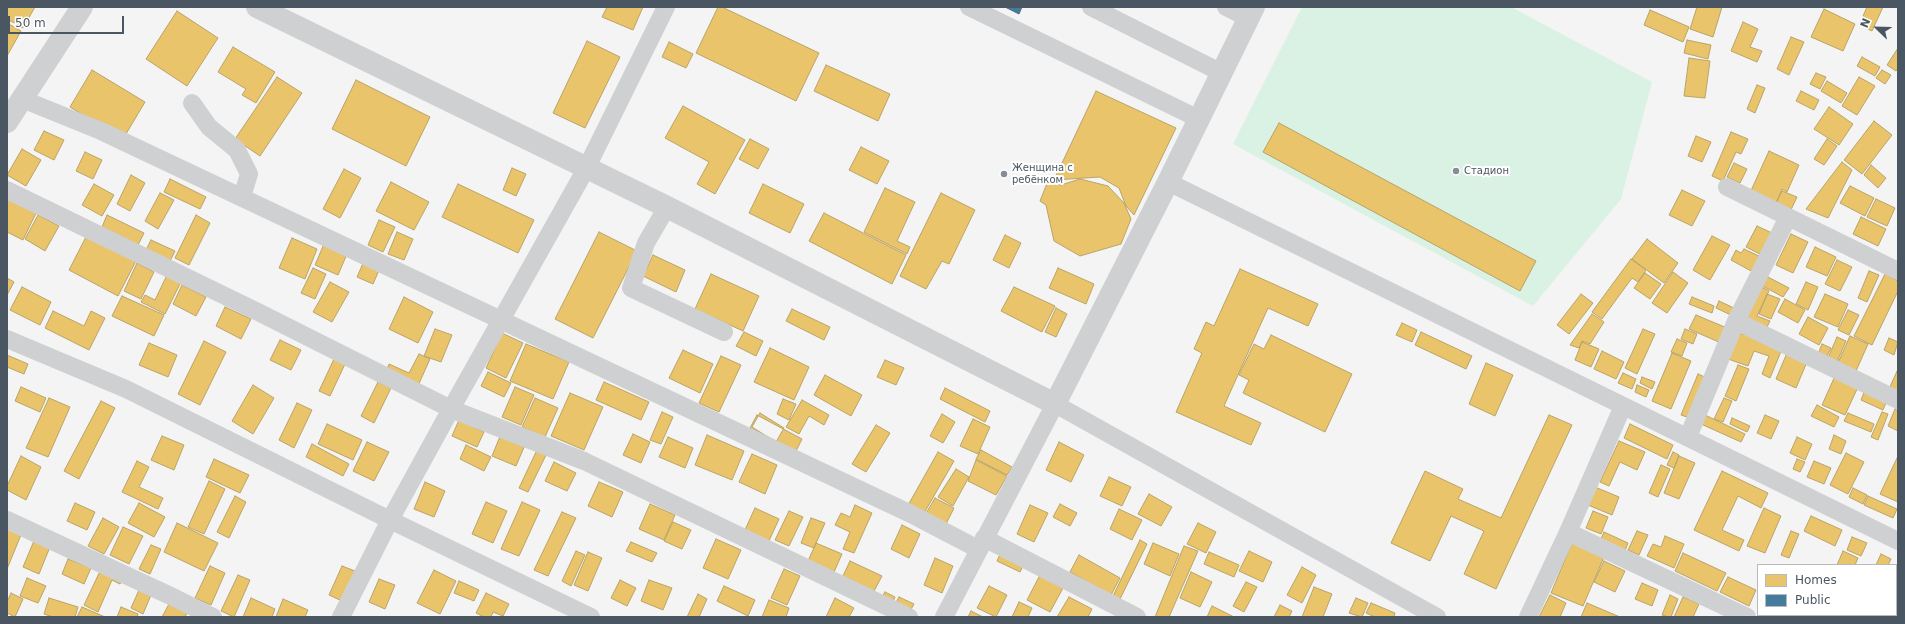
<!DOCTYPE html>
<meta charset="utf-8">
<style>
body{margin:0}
#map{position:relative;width:1905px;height:624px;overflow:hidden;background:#f4f4f4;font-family:"DejaVu Sans",sans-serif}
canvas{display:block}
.frame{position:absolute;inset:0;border:8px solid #4a5661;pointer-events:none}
.legend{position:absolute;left:1757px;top:564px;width:140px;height:52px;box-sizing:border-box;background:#fff;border:1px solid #b7bbc0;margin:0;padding:5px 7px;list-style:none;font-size:12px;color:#4a5661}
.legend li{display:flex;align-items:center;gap:8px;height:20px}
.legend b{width:20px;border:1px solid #b7bbc0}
.north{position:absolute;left:1857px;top:8px;width:40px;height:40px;-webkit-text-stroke:3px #fff;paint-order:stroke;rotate:293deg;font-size:11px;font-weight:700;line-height:16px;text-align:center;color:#4a5661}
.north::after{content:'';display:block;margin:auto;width:14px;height:18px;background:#4a5661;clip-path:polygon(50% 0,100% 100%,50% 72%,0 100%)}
.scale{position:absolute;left:8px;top:16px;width:116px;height:18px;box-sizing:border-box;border:2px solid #4a5661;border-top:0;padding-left:5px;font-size:12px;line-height:14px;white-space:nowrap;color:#4a5661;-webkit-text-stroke:3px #fff;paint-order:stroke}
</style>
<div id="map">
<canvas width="1905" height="624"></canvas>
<div class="frame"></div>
<ul class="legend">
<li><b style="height:11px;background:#e9c46a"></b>Homes</li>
<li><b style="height:11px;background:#457b9d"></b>Public</li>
</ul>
<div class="north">N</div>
<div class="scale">50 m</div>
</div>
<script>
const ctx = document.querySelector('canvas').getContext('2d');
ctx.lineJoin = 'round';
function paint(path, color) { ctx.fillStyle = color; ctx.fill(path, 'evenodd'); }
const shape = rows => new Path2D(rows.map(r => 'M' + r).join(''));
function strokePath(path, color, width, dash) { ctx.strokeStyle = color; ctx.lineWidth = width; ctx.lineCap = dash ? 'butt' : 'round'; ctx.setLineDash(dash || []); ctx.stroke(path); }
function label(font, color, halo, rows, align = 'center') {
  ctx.font = font + ' "DejaVu Sans",sans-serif'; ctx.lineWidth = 4; ctx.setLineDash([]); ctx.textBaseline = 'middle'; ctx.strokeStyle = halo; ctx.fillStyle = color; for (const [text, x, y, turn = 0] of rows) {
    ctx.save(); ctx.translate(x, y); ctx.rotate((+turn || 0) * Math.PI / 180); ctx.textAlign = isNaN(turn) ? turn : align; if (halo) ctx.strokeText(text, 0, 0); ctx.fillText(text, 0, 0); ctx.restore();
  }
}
paint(shape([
 [1302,7,1511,7,1652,82,1621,199,1533,306,1233,144]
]), '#d9f2e3');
const homes = shape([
 [7,7,35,7,23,28,7,19,7,7],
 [607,7,643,7,633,30,602,17,607,7],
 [718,7,722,7,819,53,796,101,696,53,718,7],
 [1697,7,1722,7,1713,37,1690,29,1697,7],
 [1867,7,1883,7,1872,31,1859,25,1867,7],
 [1824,9,1855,24,1843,51,1811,37,1824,9],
 [1650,10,1689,27,1683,42,1644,25,1650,10],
 [177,11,218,38,187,86,146,59,177,11],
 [1743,22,1758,29,1750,47,1762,51,1757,62,1731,51,1743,22],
 [7,23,21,31,7,56,7,23],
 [1791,37,1804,42,1789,75,1777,69,1791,37],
 [1687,40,1711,45,1708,59,1684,53,1687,40],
 [587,41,620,57,585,128,553,113,587,41],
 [669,42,693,54,686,68,662,57,669,42],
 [233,47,275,72,256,103,242,95,246,89,218,72,233,47],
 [1898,48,1898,68,1896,71,1887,65,1898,48],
 [1862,57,1880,67,1875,76,1857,66,1862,57],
 [1689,58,1710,61,1705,98,1684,96,1689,58],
 [826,65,890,94,878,121,814,91,826,65],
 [92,70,145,102,123,139,70,107,92,70],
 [1882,70,1891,75,1885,84,1876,78,1882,70],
 [1816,73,1826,77,1820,89,1810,84,1816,73],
 [277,77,302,93,260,156,235,139,277,77],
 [1859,77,1875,86,1857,115,1842,106,1859,77],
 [356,80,430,117,406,166,332,129,356,80],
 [1827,81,1847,93,1841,103,1821,91,1827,81],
 [1757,85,1765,88,1755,113,1747,109,1757,85],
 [1096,91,1176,128,1134,215,1126,206,1119,188,1100,177,1054,180,1096,91],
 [1801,91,1819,100,1814,110,1796,101,1801,91],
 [683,106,745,140,715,194,697,184,709,162,665,138,683,106],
 [1829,107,1853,124,1839,145,1814,129,1829,107],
 [1874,121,1892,135,1862,174,1844,160,1874,121],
 [1279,123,1536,261,1520,291,1263,152,1279,123],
 [44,131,64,140,54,160,34,150,44,131],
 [1731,132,1748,139,1741,154,1736,152,1723,181,1712,176,1731,132],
 [1696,136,1711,142,1702,162,1688,156,1696,136],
 [750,139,769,149,758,169,739,159,750,139],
 [1827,139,1837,146,1824,165,1814,159,1827,139],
 [861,147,889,161,877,184,849,170,861,147],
 [22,149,41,160,26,186,7,175,22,149],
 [1769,151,1799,165,1787,192,1782,189,1775,206,1749,195,1769,151],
 [85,152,102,160,93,179,76,171,85,152],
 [1842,162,1852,170,1828,218,1806,209,1842,162],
 [1734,163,1747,169,1740,183,1727,177,1734,163],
 [1871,165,1886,178,1878,188,1864,175,1871,165],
 [512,168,526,174,516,196,503,190,512,168],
 [344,169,361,178,340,218,323,209,344,169],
 [131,175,145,183,130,211,117,204,131,175],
 [170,179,206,197,200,209,164,192,170,179],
 [1080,179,1108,186,1124,203,1131,219,1121,244,1080,256,1054,241,1046,205,1040,201,1048,181,1061,185,1080,179],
 [391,182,429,202,414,230,376,211,391,182],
 [94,184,114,195,102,216,82,205,94,184],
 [458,184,534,220,518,253,442,217,458,184],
 [763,184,804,204,790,233,749,213,763,184],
 [1850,186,1874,198,1865,216,1840,203,1850,186],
 [885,188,915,202,897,241,910,247,907,254,864,232,885,188],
 [1682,190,1705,201,1692,226,1669,215,1682,190],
 [1782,191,1797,197,1789,214,1774,207,1782,191],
 [160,193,174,200,158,229,145,221,160,193],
 [941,193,975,210,949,264,942,261,926,289,900,276,941,193],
 [7,194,38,209,23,240,7,232,7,194],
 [1876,199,1895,208,1887,226,1867,217,1876,199],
 [824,213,906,255,892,284,809,241,824,213],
 [38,215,59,226,45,251,25,239,38,215],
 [107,215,144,233,138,245,102,227,107,215],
 [196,215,210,223,189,265,175,258,196,215],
 [1861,217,1886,229,1878,246,1853,234,1861,217],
 [379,220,395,227,383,252,368,245,379,220],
 [1757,226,1772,233,1762,255,1746,247,1757,226],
 [397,232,413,239,404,260,388,254,397,232],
 [599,232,637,251,593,338,555,319,599,232],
 [88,233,137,259,118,296,69,270,88,233],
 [1791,234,1808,242,1793,273,1776,265,1791,234],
 [1005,235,1021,243,1009,268,993,260,1005,235],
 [1712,236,1730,245,1710,280,1693,270,1712,236],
 [292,238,317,249,305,279,279,268,292,238],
 [1647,239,1678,263,1664,283,1632,259,1647,239],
 [151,240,175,251,169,263,145,252,151,240],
 [324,244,347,254,338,275,315,265,324,244],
 [1815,247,1836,257,1827,276,1806,267,1815,247],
 [1744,249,1761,257,1753,272,1731,260,1736,250,1741,253,1744,249],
 [653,255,685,270,676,292,643,276,653,255],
 [1631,259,1646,270,1638,282,1632,278,1602,319,1592,312,1631,259],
 [1837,260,1852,267,1840,291,1825,284,1837,260],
 [364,261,380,268,373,284,357,277,364,261],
 [137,263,154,272,141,299,124,291,137,263],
 [313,268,326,274,315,299,301,293,313,268],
 [1058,268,1094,284,1086,304,1049,288,1058,268],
 [1240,269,1318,304,1308,326,1268,308,1224,406,1261,423,1251,445,1176,412,1202,353,1194,349,1206,322,1214,326,1240,269],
 [1869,271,1879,275,1867,302,1858,298,1869,271],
 [1673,272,1688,283,1667,313,1652,303,1673,272],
 [1645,273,1661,284,1650,299,1634,288,1645,273],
 [711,274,759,296,743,331,695,309,711,274],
 [1885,274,1898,281,1898,291,1872,345,1854,336,1885,274],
 [167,275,181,282,165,314,141,302,145,295,155,300,167,275],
 [1766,276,1789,288,1783,297,1761,285,1766,276],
 [7,278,14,282,7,295,7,278],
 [330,282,349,292,332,322,313,312,330,282],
 [1806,282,1818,287,1808,310,1796,304,1806,282],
 [182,285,206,297,196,316,173,304,182,285],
 [1760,286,1769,291,1757,316,1770,321,1766,329,1745,320,1760,286],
 [22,287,51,302,40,325,10,310,22,287],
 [1014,287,1055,306,1042,332,1001,311,1014,287],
 [1581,294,1593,303,1569,334,1557,325,1581,294],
 [1767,294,1780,299,1771,319,1759,314,1767,294],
 [1825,294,1848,304,1838,327,1814,317,1825,294],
 [122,296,164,315,154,336,112,316,122,296],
 [404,297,433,312,418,343,389,329,404,297],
 [1692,297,1714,306,1712,313,1689,304,1692,297],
 [1785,299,1805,310,1798,323,1778,312,1785,299],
 [1719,301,1736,309,1733,316,1716,308,1719,301],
 [225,307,251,319,241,339,216,326,225,307],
 [1056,308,1067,314,1056,337,1045,332,1056,308],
 [792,309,830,327,824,340,786,321,792,309],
 [1848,310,1859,315,1849,335,1838,330,1848,310],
 [53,311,84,326,91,311,105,318,89,350,45,328,53,311],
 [1592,314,1604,322,1590,344,1582,341,1579,348,1570,345,1592,314],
 [1696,315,1727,328,1721,343,1689,329,1696,315],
 [1808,317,1828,328,1819,345,1799,334,1808,317],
 [1402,323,1417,330,1412,342,1396,335,1402,323],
 [435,329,452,335,441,362,424,356,435,329],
 [1643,329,1655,334,1637,374,1625,368,1643,329],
 [1685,329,1697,334,1693,344,1681,339,1685,329],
 [744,332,763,341,756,356,736,346,744,332],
 [1421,332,1472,356,1466,369,1415,345,1421,332],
 [502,333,523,343,506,378,486,368,502,333],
 [1739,334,1745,334,1782,349,1770,378,1762,374,1769,356,1754,351,1748,366,1728,359,1739,334],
 [1271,335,1352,374,1325,432,1243,393,1249,380,1239,375,1254,344,1264,349,1271,335],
 [1850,336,1868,344,1856,371,1838,363,1850,336],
 [1837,337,1846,341,1837,362,1828,358,1837,337],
 [1889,338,1898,342,1894,355,1884,350,1889,338],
 [1677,339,1687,343,1682,356,1671,352,1677,339],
 [280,340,301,350,291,370,270,360,280,340],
 [204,341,226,352,200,405,178,394,204,341],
 [1582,342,1599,349,1591,367,1575,360,1582,342],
 [149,343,177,355,168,377,139,365,149,343],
 [526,344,569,362,553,399,510,381,526,344],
 [1822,344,1831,348,1826,358,1818,354,1822,344],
 [770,348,809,367,794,400,754,382,770,348],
 [683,350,713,364,700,393,669,378,683,350],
 [1602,351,1624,362,1616,379,1594,369,1602,351],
 [1672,353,1691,361,1671,409,1652,401,1672,353],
 [1787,353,1807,362,1796,388,1776,379,1787,353],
 [419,354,430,359,417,388,385,374,389,364,409,373,419,354],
 [7,355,28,364,24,374,7,367,7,355],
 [721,356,741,365,719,412,699,403,721,356],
 [334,359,345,364,330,396,319,391,334,359],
 [885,360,904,368,896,385,877,377,885,360],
 [1486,363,1513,375,1495,416,1469,404,1486,363],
 [1738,365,1749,369,1736,401,1725,396,1738,365],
 [1898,369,1898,393,1889,389,1898,369],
 [488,372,511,383,504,397,481,386,488,372],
 [1623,373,1636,379,1632,389,1618,383,1623,373],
 [1698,374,1707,378,1690,418,1681,415,1698,374],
 [825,375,862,395,851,416,814,395,825,375],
 [1835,376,1858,387,1845,415,1822,405,1835,376],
 [1642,377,1655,382,1652,389,1640,383,1642,377],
 [378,382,391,388,374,423,361,416,378,382],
 [604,382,649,402,641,420,596,400,604,382],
 [253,385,274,398,253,434,232,421,253,385],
 [1637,385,1649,390,1646,397,1635,392,1637,385],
 [21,387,46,398,40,412,15,401,21,387],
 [515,387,534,395,521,425,502,417,515,387],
 [945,388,990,411,985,422,940,399,945,388],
 [1865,390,1887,400,1883,410,1861,400,1865,390],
 [570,393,603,407,584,450,551,436,570,393],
 [49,398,70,407,48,457,26,448,49,398],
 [535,398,558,408,545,437,522,427,535,398],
 [1724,398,1732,401,1723,422,1714,419,1724,398],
 [783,399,796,404,789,420,777,414,783,399],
 [802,400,829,415,824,425,809,416,799,434,786,427,802,400],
 [101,401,115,408,79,479,64,471,101,401],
 [297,403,312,410,294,448,279,440,297,403],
 [1817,405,1839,417,1834,427,1811,416,1817,405],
 [1895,409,1898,411,1898,431,1888,426,1895,409],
 [662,412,673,417,661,444,650,440,662,412],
 [1882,412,1888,414,1878,440,1871,437,1882,412],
 [760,413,784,428,776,442,752,427,760,413],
 [1848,413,1874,424,1871,432,1844,421,1848,413],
 [942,414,955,422,943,443,930,436,942,414],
 [757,415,802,439,796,451,750,428,757,415],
 [1549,415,1572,425,1496,589,1464,574,1484,531,1451,516,1430,561,1391,543,1425,471,1463,489,1458,499,1501,518,1549,415],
 [1705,415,1745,434,1741,442,1701,424,1705,415],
 [1765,415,1779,421,1771,439,1757,433,1765,415],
 [1732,418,1750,426,1747,432,1730,424,1732,418],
 [973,419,990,427,978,454,960,446,973,419],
 [459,420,484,432,477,447,452,436,459,420],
 [327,424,362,440,353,460,318,444,327,424],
 [1630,424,1673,445,1667,459,1624,438,1630,424],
 [876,425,890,433,866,472,852,464,876,425],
 [501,434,525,445,516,466,492,456,501,434],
 [633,434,650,442,641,463,623,455,633,434],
 [707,435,744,451,732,480,695,465,707,435],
 [1834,435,1846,441,1841,454,1829,449,1834,435],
 [162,436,184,445,174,470,151,460,162,436],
 [668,437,693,448,685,468,659,457,668,437],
 [1797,437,1812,444,1805,460,1790,453,1797,437],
 [1619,441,1645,452,1637,470,1620,462,1609,486,1600,482,1619,441],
 [367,442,389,452,374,481,353,471,367,442],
 [1059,442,1084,455,1071,482,1046,470,1059,442],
 [312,444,349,464,343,476,306,457,312,444],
 [466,445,491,457,484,471,460,459,466,445],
 [537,450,546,455,528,492,519,488,537,450],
 [981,450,1012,467,1007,475,976,459,981,450],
 [938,452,954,461,923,515,907,507,938,452],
 [1673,452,1679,455,1674,468,1667,465,1673,452],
 [1846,453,1864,462,1848,494,1830,485,1846,453],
 [752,454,777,465,765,494,739,482,752,454],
 [21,456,41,467,26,500,7,490,7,486,21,456],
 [1679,456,1695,463,1679,499,1664,493,1679,456],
 [1898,456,1898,502,1880,494,1898,456],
 [214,459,249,475,240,493,206,477,214,459],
 [1797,459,1805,462,1800,472,1793,469,1797,459],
 [976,460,1007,476,996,495,968,481,976,460],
 [137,461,149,467,139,487,163,498,158,509,122,492,137,461],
 [1814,461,1831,468,1824,484,1807,477,1814,461],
 [554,462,576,473,567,491,545,481,554,462],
 [1661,465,1670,469,1658,497,1649,493,1661,465],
 [956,469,969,477,953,506,938,497,956,469],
 [1722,471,1768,493,1761,508,1738,496,1722,530,1744,540,1739,551,1694,530,1722,471],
 [1109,477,1131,487,1122,506,1100,496,1109,477],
 [209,481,225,489,204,534,188,527,209,481],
 [425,482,445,491,434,517,414,509,425,482],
 [599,482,623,492,612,517,588,506,599,482],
 [1595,487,1619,497,1612,515,1588,505,1595,487],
 [1853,488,1867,495,1863,504,1849,497,1853,488],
 [1149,494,1172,507,1161,526,1138,514,1149,494],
 [235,496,246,502,229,538,217,532,235,496],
 [1868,496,1897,509,1893,518,1864,505,1868,496],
 [935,498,954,508,945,526,925,515,935,498],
 [486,502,507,511,493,543,472,534,486,502],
 [522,502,540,510,519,556,501,549,522,502],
 [75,503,95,512,87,530,67,521,75,503],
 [139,503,165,517,154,537,128,523,139,503],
 [650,504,675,515,664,540,639,529,650,504],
 [1060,504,1077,513,1070,526,1053,517,1060,504],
 [855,505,872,513,854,553,843,549,850,532,835,525,841,513,850,517,855,505],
 [1030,505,1048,513,1034,542,1017,534,1030,505],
 [755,508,779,519,768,543,744,532,755,508],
 [1764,508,1781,516,1765,553,1747,546,1764,508],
 [1119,509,1142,520,1132,540,1110,529,1119,509],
 [789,511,803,517,789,546,775,540,789,511],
 [1593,511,1608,517,1601,534,1586,528,1593,511],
 [562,512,576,518,548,576,534,570,562,512],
 [1811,516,1842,530,1835,546,1804,531,1811,516],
 [103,518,119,527,104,554,88,546,103,518],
 [811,518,825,523,814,548,801,543,811,518],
 [673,522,691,530,682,549,664,541,673,522],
 [7,523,23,530,7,569,7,523],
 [177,523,218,543,204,571,164,552,177,523],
 [1198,523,1216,532,1206,553,1187,544,1198,523],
 [902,525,920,534,909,558,891,549,902,525],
 [123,527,143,536,129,564,110,555,123,527],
 [1637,531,1648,535,1639,555,1628,550,1637,531],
 [1791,531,1799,534,1789,558,1781,555,1791,531],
 [1604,532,1628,543,1624,553,1600,541,1604,532],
 [36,536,52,542,39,574,23,567,36,536],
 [1665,536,1684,544,1674,568,1647,556,1653,544,1661,547,1665,536],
 [1852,537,1867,543,1861,556,1847,550,1852,537],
 [716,539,741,550,728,579,703,568,716,539],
 [1140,540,1147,544,1120,599,1113,596,1140,540],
 [631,542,657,553,652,562,626,551,631,542],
 [816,543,842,554,834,572,808,561,816,543],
 [1153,543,1179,554,1170,576,1144,564,1153,543],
 [1572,543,1604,557,1583,606,1551,593,1572,543],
 [151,545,161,549,150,574,139,569,151,545],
 [1184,546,1198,551,1169,617,1155,617,1184,546],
 [1002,550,1025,562,1020,572,997,561,1002,550],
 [576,551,585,555,571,586,562,581,576,551],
 [1249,551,1272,562,1263,582,1239,571,1249,551],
 [1843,551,1858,558,1855,565,1837,565,1843,551],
 [588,552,602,558,588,591,574,585,588,552],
 [1209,552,1239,565,1234,577,1204,564,1209,552],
 [1683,553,1726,573,1717,591,1675,571,1683,553],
 [1881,554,1891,559,1888,565,1876,565,1881,554],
 [1079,555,1120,578,1111,595,1070,572,1079,555],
 [935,558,953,566,942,593,924,585,935,558],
 [68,559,91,568,84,584,62,574,68,559],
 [850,561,882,576,873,593,842,578,850,561],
 [1604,561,1625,571,1615,592,1594,582,1604,561],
 [210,566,225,573,211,605,195,598,210,566],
 [342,566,355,571,342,601,329,595,342,566],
 [102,567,124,576,120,584,112,580,98,612,84,605,102,567],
 [1302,567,1316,575,1302,603,1287,595,1302,567],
 [784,569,800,576,787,605,771,598,784,569],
 [434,570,456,581,440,614,417,603,434,570],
 [1191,572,1212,582,1200,607,1180,598,1191,572],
 [238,575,250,580,234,617,221,611,238,575],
 [1040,575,1063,588,1050,612,1027,600,1040,575],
 [1728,577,1756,590,1749,606,1720,592,1728,577],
 [27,578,46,586,38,603,20,596,27,578],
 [379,579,395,585,385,609,369,602,379,579],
 [620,580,636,588,627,606,611,598,620,580],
 [649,580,672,588,663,610,641,601,649,580],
 [459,581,479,590,474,601,454,593,459,581],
 [1246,582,1257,587,1244,612,1233,606,1246,582],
 [1642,583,1658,590,1652,606,1635,599,1642,583],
 [724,586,755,600,748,616,717,601,724,586],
 [989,586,1007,595,996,617,977,608,989,586],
 [1314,587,1332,594,1323,617,1302,617,1314,587],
 [139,590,151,595,143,614,131,608,139,590],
 [885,592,895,597,891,606,880,601,885,592],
 [11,593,23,599,15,617,7,613,7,602,11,593],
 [486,593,509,604,503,616,493,612,491,617,484,617,476,613,486,593],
 [698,594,707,599,699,617,687,617,698,594],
 [1550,595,1566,603,1560,617,1539,617,1550,595],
 [1670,595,1678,599,1671,617,1669,617,1662,615,1670,595],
 [899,597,914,604,908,615,893,608,899,597],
 [1069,597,1092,609,1088,617,1057,617,1069,597],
 [1683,597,1699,604,1693,617,1674,617,1683,597],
 [49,598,78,607,75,617,53,617,44,614,49,598],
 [251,598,275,609,272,617,243,617,251,598],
 [835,598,854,608,849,617,826,617,835,598],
 [1356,598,1368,603,1362,617,1349,613,1356,598],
 [283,599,308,610,305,617,276,617,283,599],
 [769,600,789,608,786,617,762,617,769,600],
 [1019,602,1032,608,1028,617,1012,617,1019,602],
 [1371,603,1395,613,1394,617,1375,617,1366,613,1371,603],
 [1587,603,1620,617,1581,617,1587,603],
 [169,604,187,613,185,617,162,617,169,604],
 [1280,605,1292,611,1289,617,1274,617,1280,605],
 [1212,606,1234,617,1207,617,1212,606],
 [82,607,105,617,77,617,82,607],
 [121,607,138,614,137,617,117,617,121,607],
 [971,611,983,617,968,617,971,611],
 [1764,615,1784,615,1783,617,1763,617,1764,615]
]);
paint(homes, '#e9c46a');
strokePath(homes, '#b9a367', 1);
const public = shape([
 [1005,7,1022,7,1019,14,1005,7]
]);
paint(public, '#457b9d');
strokePath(public, '#46708b', 1);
strokePath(shape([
 [969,7,1199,119],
 [1091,7,1222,73],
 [1226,7,1248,18],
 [22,99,101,131,911,514,978,549],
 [192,103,209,127,237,150,249,174,242,197],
 [1168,182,1898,541],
 [1727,187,1898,271],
 [7,190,256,311,451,409,584,461,909,617],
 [667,207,646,243,631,288,724,332],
 [1736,321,1898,400],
 [7,339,126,389,390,520,591,617],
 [1688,437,1736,321,1788,217],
 [7,520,175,598,213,617],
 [1568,532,1747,617],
 [984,538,1137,617],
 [341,617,390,520,451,409,587,167,666,7],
 [944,617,1055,404,1437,617],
 [1528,617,1568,532,1623,406]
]), '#ced0d2', 18);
strokePath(shape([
 [257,7,667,207,1055,404,1168,182,1254,7],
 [7,122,82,7]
]), '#ced0d2', 22);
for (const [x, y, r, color] of [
 [1456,171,4,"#868d94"],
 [1004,174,4,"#868d94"]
]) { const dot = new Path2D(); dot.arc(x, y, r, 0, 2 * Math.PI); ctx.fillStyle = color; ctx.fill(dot); strokePath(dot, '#fff', 1.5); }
label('10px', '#4a5661', '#fff', [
 ["Женщина с",1012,168],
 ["ребёнком",1012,180],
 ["Стадион",1464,171]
], 'left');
</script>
